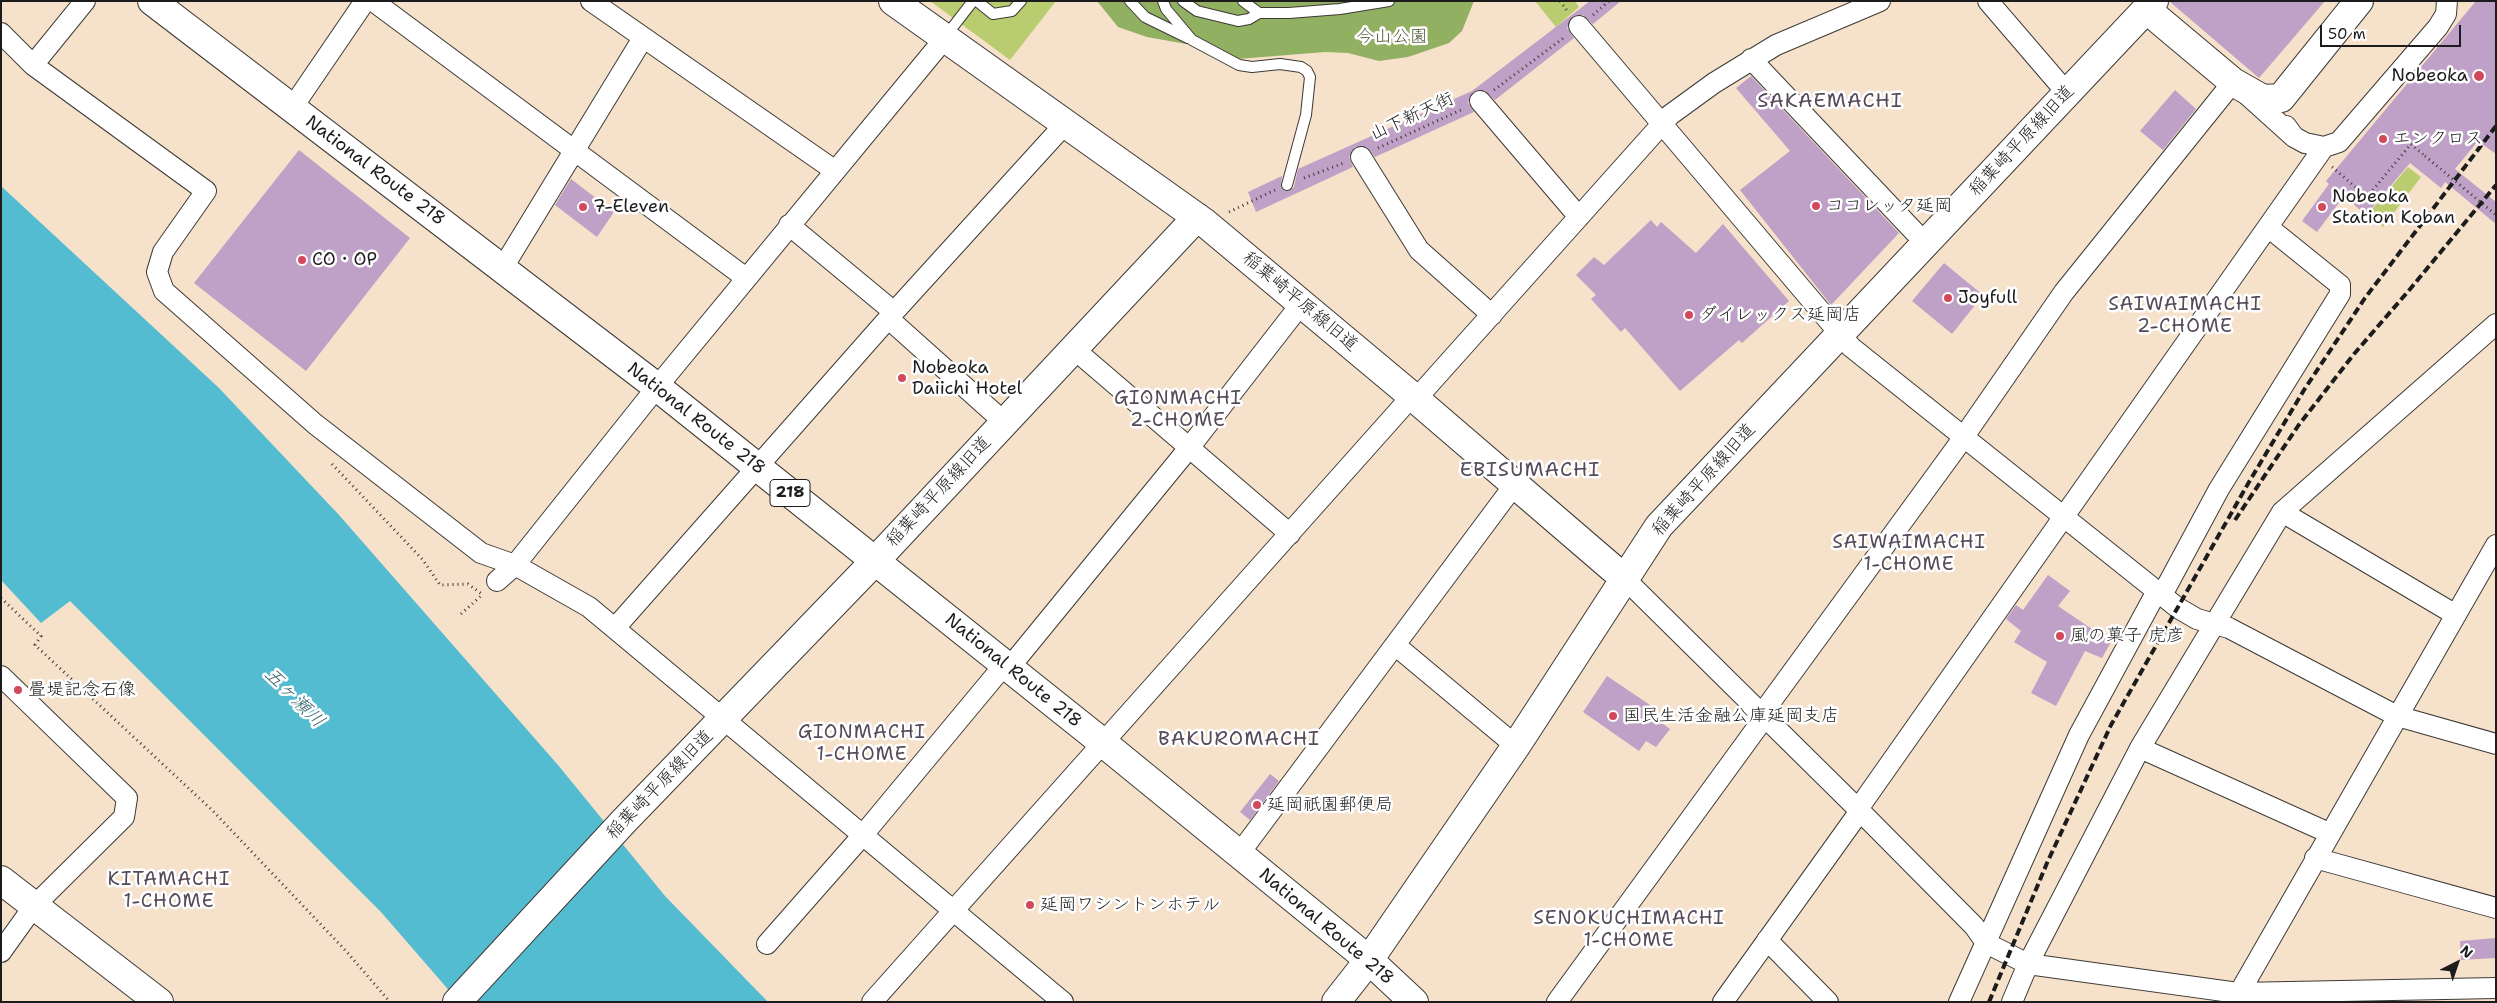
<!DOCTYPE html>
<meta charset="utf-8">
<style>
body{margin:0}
#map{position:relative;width:2497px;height:1003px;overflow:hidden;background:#f6e1ca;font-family:"Shantell Sans",sans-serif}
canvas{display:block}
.frame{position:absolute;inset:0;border:2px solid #1c1c1c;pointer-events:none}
.north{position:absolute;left:2432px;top:938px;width:50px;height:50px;-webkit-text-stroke:4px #fff;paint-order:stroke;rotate:41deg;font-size:14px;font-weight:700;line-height:20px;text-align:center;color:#1c1c1c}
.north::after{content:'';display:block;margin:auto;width:18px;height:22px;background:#1c1c1c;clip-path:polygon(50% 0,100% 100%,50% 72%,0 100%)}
.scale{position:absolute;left:2320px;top:25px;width:141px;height:22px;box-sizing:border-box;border:2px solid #1c1c1c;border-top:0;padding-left:6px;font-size:15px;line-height:18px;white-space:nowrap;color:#1c1c1c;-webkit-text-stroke:4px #fff;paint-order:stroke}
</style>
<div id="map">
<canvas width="2497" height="1003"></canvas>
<div class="frame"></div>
<div class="north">N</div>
<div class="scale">50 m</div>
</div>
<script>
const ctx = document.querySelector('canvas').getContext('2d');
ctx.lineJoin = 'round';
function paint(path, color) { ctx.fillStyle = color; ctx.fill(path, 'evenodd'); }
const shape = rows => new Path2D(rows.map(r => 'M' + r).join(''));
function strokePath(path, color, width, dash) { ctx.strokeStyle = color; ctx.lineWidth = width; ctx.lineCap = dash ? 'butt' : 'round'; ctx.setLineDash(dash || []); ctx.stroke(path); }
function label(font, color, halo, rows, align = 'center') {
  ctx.font = font + ' "Shantell Sans","Klee One",sans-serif'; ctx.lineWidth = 5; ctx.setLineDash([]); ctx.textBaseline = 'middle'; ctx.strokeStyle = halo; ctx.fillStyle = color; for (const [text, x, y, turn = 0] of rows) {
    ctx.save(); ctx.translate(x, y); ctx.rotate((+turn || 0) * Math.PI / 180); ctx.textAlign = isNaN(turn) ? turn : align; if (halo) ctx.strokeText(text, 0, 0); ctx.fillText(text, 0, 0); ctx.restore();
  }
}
paint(shape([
 [930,1,1056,1,1010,60],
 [1535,1,1575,1,1579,7,1556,27],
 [2408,167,2421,177,2383,227,2368,214]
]), '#b9cc70');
paint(shape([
 [1097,1,1474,1,1462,31,1449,43,1408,57,1379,61,1348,53,1325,52,1238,59,1220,50,1147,37,1118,27]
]), '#92b062');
paint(shape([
 [1,186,219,388,339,515,558,765,665,896,768,1002,459,1002,381,912,70,601,41,623,1,580]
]), '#54bcd1');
paint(shape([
 [1590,1,1621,1,1593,24,1583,15,1572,17,1567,28,1574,38,1495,100,1484,90,1473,92,1468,103,1474,112,1375,157,1367,147,1355,147,1349,157,1353,167,1256,212,1248,192,1282,176,1281,187,1285,191,1289,191,1294,187,1298,169,1472,91],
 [2169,1,2325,1,2259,78],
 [2476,1,2496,1,2496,154,2478,141,2455,169,2496,202,2496,224,2445,182,2441,188,2410,163,2366,215,2344,196,2317,232,2302,221,2329,184,2326,181],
 [1751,76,1899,233,1831,305,1740,190,1790,151,1736,88],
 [2175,90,2196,109,2163,150,2140,131],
 [299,150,410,238,306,371,194,283],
 [571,179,614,212,597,237,555,205],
 [1651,220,1657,227,1661,222,1696,253,1723,224,1789,301,1742,343,1739,340,1680,391,1625,328,1621,332,1591,299,1596,295,1576,275,1594,257,1604,265],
 [1944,263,1983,295,1952,334,1912,301],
 [2048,575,2070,591,2058,606,2111,642,2102,658,2085,651,2056,706,2031,693,2047,662,2014,642,2021,631,2006,619,2016,605,2023,610],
 [1607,676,1650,705,1646,712,1670,729,1656,747,1646,741,1639,751,1583,712],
 [1270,774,1279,781,1250,820,1240,812],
 [2496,938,2496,958,2461,960,2460,941]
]), '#bfa0c6');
const lane = shape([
 [977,1,993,14,1012,11,1021,1],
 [1130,1,1145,17,1188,38],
 [1163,1,1166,9,1192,40,1239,65,1252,67,1280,64,1301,67,1307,71,1310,77,1306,115,1287,185],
 [1183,1,1197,11,1238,21,1249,19,1259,13,1289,13,1340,9,1389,1],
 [1243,1,1259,13],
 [945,37,973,1]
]);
const street = shape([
 [373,1,746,278],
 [591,1,834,170],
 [1988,1,2067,93],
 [1579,26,1851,347,2178,608,2197,619,2229,628,2397,716,2496,744],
 [1,33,33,65,206,191,163,252,157,272,164,291,315,424,481,553,515,565,589,607,1063,1002],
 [1751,59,1925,243],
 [33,65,85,1],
 [1480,101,1579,217],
 [292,108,365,1],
 [2286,126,2294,137,2305,143,2324,147,2339,142,2438,27,2446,14,2447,1],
 [1361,157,1419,250,1492,315],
 [789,225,894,312],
 [502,269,643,38],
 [889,319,1004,422],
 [1074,349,1290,534],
 [1416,399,1670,115,1714,83,1776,45,1880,1],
 [2282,512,2456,615],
 [1625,579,1858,809,1974,926,1986,943,2028,964,2238,993,2496,988],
 [497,581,515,565,657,387,945,38],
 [2162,595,2219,489,2340,294,2340,285,2268,227],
 [615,628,894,312,1065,124],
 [1395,645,1516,746],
 [1009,668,1189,448,1301,304],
 [1,676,127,798,124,817,34,906,1,952],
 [1761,715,1956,448,2064,292,2233,82,2294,137],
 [2140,748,2329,833],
 [1858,809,2324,147],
 [1239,854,1515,484],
 [2315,858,2496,908],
 [1767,940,1828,1002],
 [767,944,862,836,1005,664],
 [872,1002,1412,396],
 [1557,1002,1764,718],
 [1723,1002,1860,811],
 [1959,1002,2079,735,2157,591],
 [2012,1002,2028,964,2140,748,2282,512,2496,324],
 [2234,1002,2496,545]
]);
const secondary = shape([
 [893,1,1205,223,1412,396,1625,579],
 [2146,9,2233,82,2263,99,2281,98,2359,1],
 [1,880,159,1002],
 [457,1002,624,821,875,561,1197,217],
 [1336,1002,1369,960,1516,746,1659,526,2154,1]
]);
const highway = shape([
 [152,1,657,387,1102,742,1369,960,1414,1002]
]);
strokePath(lane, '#3d3a36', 12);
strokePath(street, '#3d3a36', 22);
strokePath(secondary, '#3d3a36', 30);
strokePath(highway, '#3d3a36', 30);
strokePath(shape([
 [1560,1,1568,12],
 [1593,15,1609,1],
 [1494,90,1565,37],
 [1378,148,1463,109],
 [2332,167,2367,197,2411,144,2425,156],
 [1304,178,1344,163],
 [1229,212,1275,190],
 [332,464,423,560,440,585,468,584,482,594],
 [1,598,41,636,35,645,213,811,346,951,390,1002],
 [461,614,482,595]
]), '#3d3a36', 3, [1, 4]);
strokePath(lane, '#fff', 10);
strokePath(street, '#fff', 20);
strokePath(secondary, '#fff', 28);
strokePath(highway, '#fff', 28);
strokePath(shape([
 [2235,520,2298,426,2354,354,2411,288,2496,185],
 [1989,1002,2047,863,2111,725,2249,482,2304,390,2365,298,2496,126]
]), '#1c1c1c', 4, [8, 4]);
strokePath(shape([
 [2425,156,2496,215]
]), '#3d3a36', 3, [1, 4]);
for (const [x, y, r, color] of [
 [2479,76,6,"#d1495b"],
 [2383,139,5,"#d1495b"],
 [1816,206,5,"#d1495b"],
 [583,207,5,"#d1495b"],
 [2322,207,5,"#d1495b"],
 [302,260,5,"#d1495b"],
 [1948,298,5,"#d1495b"],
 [1689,315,5,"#d1495b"],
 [902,378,5,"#d1495b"],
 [2060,636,5,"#d1495b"],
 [18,690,5,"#d1495b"],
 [1613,716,5,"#d1495b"],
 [1257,805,5,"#d1495b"],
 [1030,905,5,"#d1495b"]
]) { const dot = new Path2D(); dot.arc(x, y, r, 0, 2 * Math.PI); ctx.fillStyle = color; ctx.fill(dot); strokePath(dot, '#fff', 2); }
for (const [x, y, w] of [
 [790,493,40]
]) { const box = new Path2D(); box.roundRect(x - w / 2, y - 13.5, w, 27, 4); ctx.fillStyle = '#fff'; ctx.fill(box); strokePath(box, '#1c1c1c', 1); }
label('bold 16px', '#1c1c1c', null, [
 ["218",790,493]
]);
label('18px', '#535a39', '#fff', [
 ["今山公園",1392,37]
]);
label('18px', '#1c1c1c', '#fff', [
 ["Nobeoka",2468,76,"right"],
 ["エンクロス",2393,139],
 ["Nobeoka",2332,197],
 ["Station Koban",2332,218],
 ["ココレッタ延岡",1826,206],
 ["7-Eleven",593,207],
 ["CO・OP",312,260],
 ["Joyfull",1958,298],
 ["ダイレックス延岡店",1699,315],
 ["Nobeoka",912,368],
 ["Daiichi Hotel",912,389],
 ["風の菓子 虎彦",2070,636],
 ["畳堤記念石像",28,690],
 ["国民生活金融公庫延岡支店",1623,716],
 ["延岡祇園郵便局",1267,805],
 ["延岡ワシントンホテル",1040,905]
], 'left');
label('18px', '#1c1c1c', '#fff', [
 ["山下新天街",1412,117,-25],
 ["稲葉崎平原線旧道",2022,141,-47],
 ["National Route 218",375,171,37],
 ["稲葉崎平原線旧道",1300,302,40],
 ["National Route 218",696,419,38],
 ["稲葉崎平原線旧道",1704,480,-48],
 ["稲葉崎平原線旧道",939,492,-47],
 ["National Route 218",1013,671,39],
 ["稲葉崎平原線旧道",660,785,-46],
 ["National Route 218",1326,927,40]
]);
ctx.letterSpacing = '1px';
label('19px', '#554a58', '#fff', [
 ["SAIWAIMACHI",2185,305],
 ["2-CHOME",2185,327],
 ["GIONMACHI",1178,399],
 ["2-CHOME",1178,421],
 ["SAIWAIMACHI",1909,543],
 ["1-CHOME",1909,565],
 ["GIONMACHI",862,733],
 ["1-CHOME",862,755],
 ["KITAMACHI",169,880],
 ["1-CHOME",169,902],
 ["SENOKUCHIMACHI",1629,919],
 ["1-CHOME",1629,941]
]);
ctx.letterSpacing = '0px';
label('italic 19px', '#35646d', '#fff', [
 ["五ヶ瀬川",294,698,45]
]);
ctx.letterSpacing = '1px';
label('20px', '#554a58', '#fff', [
 ["SAKAEMACHI",1830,102],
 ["EBISUMACHI",1530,471],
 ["BAKUROMACHI",1239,740]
]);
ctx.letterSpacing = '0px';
</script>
